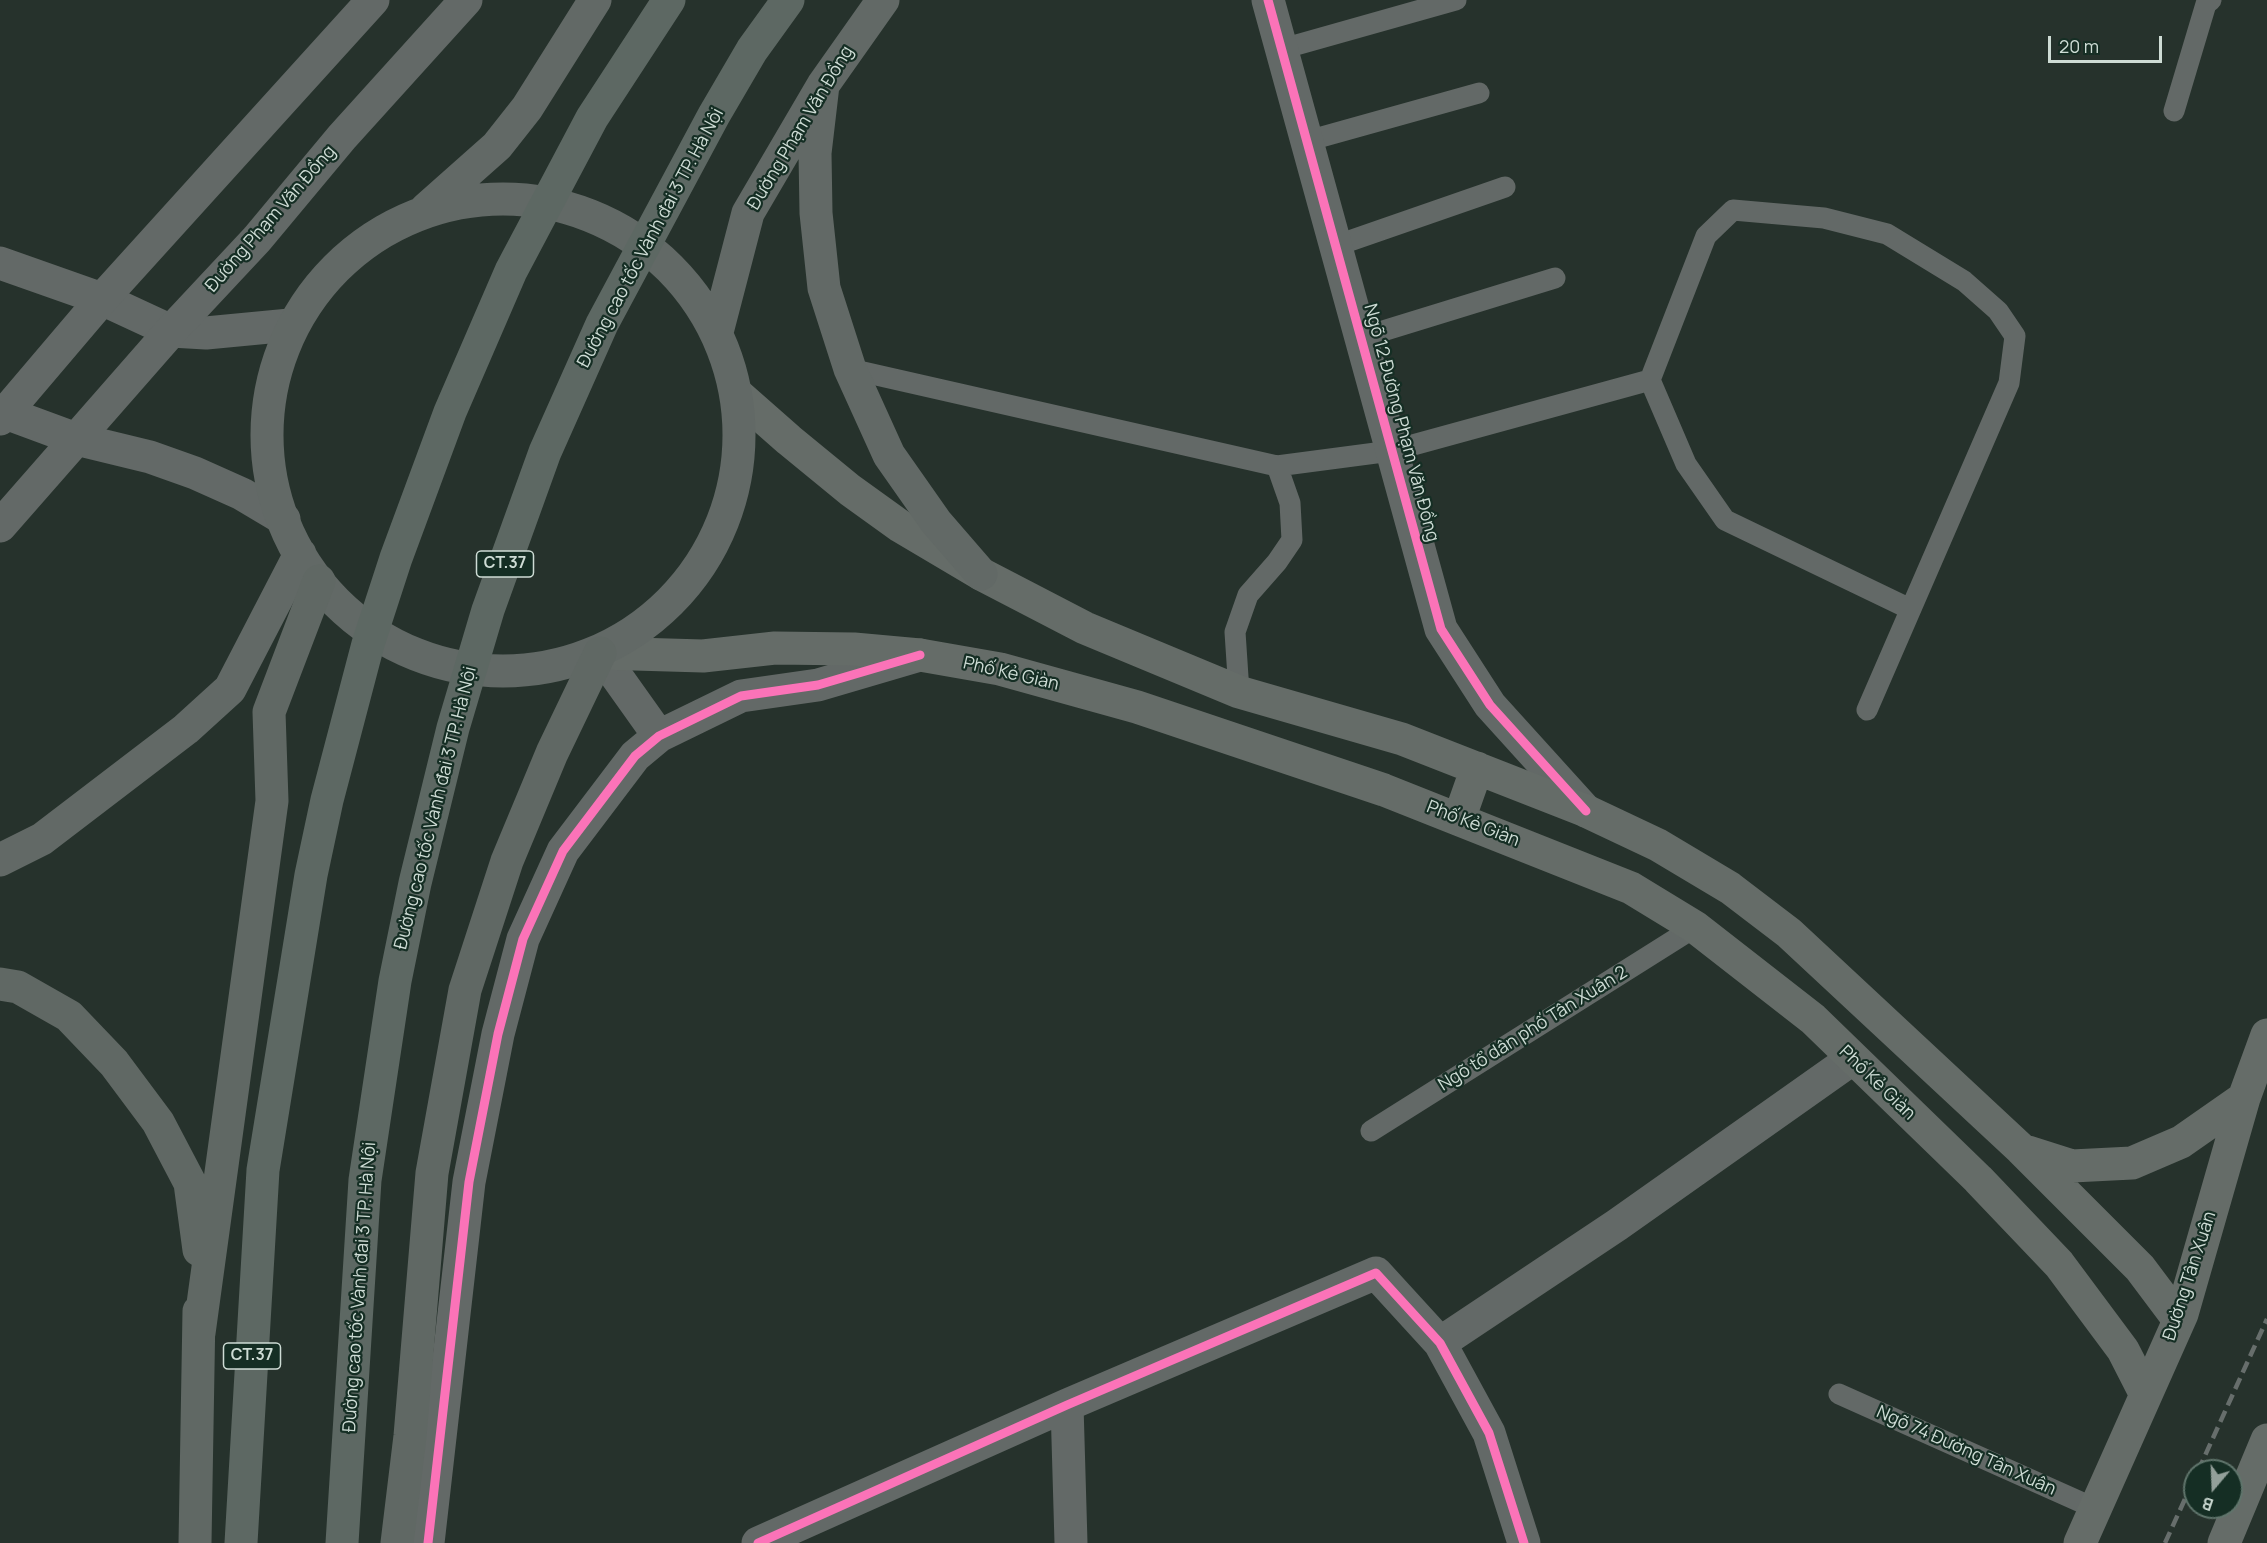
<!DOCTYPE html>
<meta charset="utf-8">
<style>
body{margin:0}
#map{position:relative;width:2267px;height:1543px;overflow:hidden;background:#26322c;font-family:Manrope,sans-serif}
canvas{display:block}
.north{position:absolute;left:2183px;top:1459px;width:60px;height:60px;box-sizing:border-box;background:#152e24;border:2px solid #5f746b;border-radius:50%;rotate:199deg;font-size:16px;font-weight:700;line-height:24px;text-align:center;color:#cedcd5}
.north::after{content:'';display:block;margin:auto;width:21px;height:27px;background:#93a09a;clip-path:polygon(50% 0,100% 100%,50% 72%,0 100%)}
.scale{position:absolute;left:2048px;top:36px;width:114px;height:27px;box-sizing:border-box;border:3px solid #cedcd5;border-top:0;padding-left:8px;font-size:18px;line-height:21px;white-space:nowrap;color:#cedcd5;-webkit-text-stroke:4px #152e24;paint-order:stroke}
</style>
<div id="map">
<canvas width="2267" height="1543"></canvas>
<div class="north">B</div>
<div class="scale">20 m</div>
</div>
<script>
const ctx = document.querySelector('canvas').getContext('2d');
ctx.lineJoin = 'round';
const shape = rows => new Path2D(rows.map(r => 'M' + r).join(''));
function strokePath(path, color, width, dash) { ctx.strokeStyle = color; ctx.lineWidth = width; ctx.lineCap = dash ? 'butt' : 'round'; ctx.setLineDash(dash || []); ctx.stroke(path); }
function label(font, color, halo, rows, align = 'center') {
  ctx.font = font + ' Manrope,sans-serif'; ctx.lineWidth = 4.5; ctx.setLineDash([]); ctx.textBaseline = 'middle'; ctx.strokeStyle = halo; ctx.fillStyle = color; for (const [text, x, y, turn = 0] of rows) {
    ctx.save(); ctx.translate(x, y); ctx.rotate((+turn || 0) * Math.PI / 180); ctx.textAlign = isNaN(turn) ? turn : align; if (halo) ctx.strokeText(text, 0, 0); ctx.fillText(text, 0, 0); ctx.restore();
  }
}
strokePath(shape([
 [1282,49,1456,0],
 [2174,111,2206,4,2211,0],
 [1307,141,1479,93],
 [1335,246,1505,187],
 [1360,338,1555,278],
 [850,369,1277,466,1391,451,1650,380,1686,464,1725,520,1910,609],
 [1650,380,1706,236,1733,210,1824,218,1887,234,1964,281,1998,311,2015,336,2009,383,1867,710],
 [1239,692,1235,632,1248,595,1277,562,1292,540,1290,503,1277,466],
 [1371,1131,1695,927],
 [1839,1394,2094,1508]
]), '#636967', 21);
strokePath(shape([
 [1268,0,1441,629,1490,705,1586,811],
 [102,299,171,331,206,333,290,325],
 [600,653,659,736],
 [1440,1343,1617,1225,1852,1059],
 [1067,1405,1071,1543],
 [428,1543,469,1182,498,1034,523,939,563,851,635,756,659,736,741,696,818,685,920,655],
 [758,1543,1067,1405,1376,1273,1440,1343,1489,1433,1524,1543]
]), '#636967', 33);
strokePath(shape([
 [0,263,102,299],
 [0,411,76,439,150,457,195,473,242,494,284,519],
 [0,419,102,299,373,0],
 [0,526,171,331,257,239,342,137,466,0]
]), '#636967', 33);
strokePath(shape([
 [739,396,789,440,850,490,900,526,981,574,1085,628,1239,692,1402,739,1586,811,1658,845,1730,888,1789,933,2021,1149,2140,1268,2179,1320],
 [600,653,703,656,775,648,854,649,920,655,1000,669,1137,707,1384,790,1631,888,1695,927,1813,1019,1978,1179,2059,1264,2123,1350,2146,1395],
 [1459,819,1477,768],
 [2028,1152,2072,1166,2132,1163,2181,1142,2244,1098],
 [2080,1543,2182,1314,2244,1098,2267,1035],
 [2224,1543,2267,1440]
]), '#656c68', 33);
strokePath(shape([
 [823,85,815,153,816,213,824,288,850,369,889,455,936,522,981,574],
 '267 435a236 236 0 1 1 472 0a236 236 0 1 1-472 0Z',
 [426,209,497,146,527,108,595,0],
 [717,332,748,213,823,85,883,0],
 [0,860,42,839,186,729,230,689,300,554]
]), '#626966', 33);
strokePath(shape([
 [0,984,18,987,69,1016,114,1063,158,1122,190,1183,199,1250],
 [199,1333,272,801,269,712,319,581],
 [195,1543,199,1311],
 [397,1543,410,1436,432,1173,465,990,507,861,552,753,600,653]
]), '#606864', 33);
strokePath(shape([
 [241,1543,263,1170,311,875,327,800,368,644,396,558,450,412,511,271,592,118,669,0],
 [342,1543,365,1180,395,981,415,883,453,728,488,610,545,452,602,324,714,115,752,50,788,0]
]), '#5d6863', 33);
strokePath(shape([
 [2198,1471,2267,1319],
 [2165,1543,2195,1477]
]), '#676e6c', 4.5, [12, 6]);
strokePath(shape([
 [1268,0,1441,629,1490,705,1586,811],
 [428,1543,469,1182,498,1034,523,939,563,851,635,756,659,736,741,696,818,685,920,655],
 [758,1543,1067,1405,1376,1273,1440,1343,1489,1433,1524,1543]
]), '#fb73b8', 9);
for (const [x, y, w] of [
 [505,564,57],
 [252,1356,57]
]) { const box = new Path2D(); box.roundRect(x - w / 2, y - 13, w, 26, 4.5); ctx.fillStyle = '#152e24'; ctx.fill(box); strokePath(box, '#cedcd5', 1.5); }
label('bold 16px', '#cedcd5', null, [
 ["CT.37",505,564],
 ["CT.37",252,1356]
]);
label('18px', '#cedcd5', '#152e24', [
 ["Đường Phạm Văn Đồng",801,128,-59],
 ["Đường Phạm Văn Đồng",271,219,-49],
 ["Đường cao tốc Vành đai 3 TP. Hà Nội",651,238,-62],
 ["Ngõ 12 Đường Phạm Văn Đồng",1401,423,75],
 ["Phố Kẻ Giàn",1011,674,13],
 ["Đường cao tốc Vành đai 3 TP. Hà Nội",436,808,-76],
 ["Phố Kẻ Giàn",1473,824,21],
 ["Ngõ tổ dân phố Tân Xuân 2",1533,1029,-32],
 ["Phố Kẻ Giàn",1877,1083,44],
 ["Đường Tân Xuân",2190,1276,-72],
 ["Đường cao tốc Vành đai 3 TP. Hà Nội",360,1287,-86],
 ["Ngõ 74 Đường Tân Xuân",1966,1451,24]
]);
</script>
